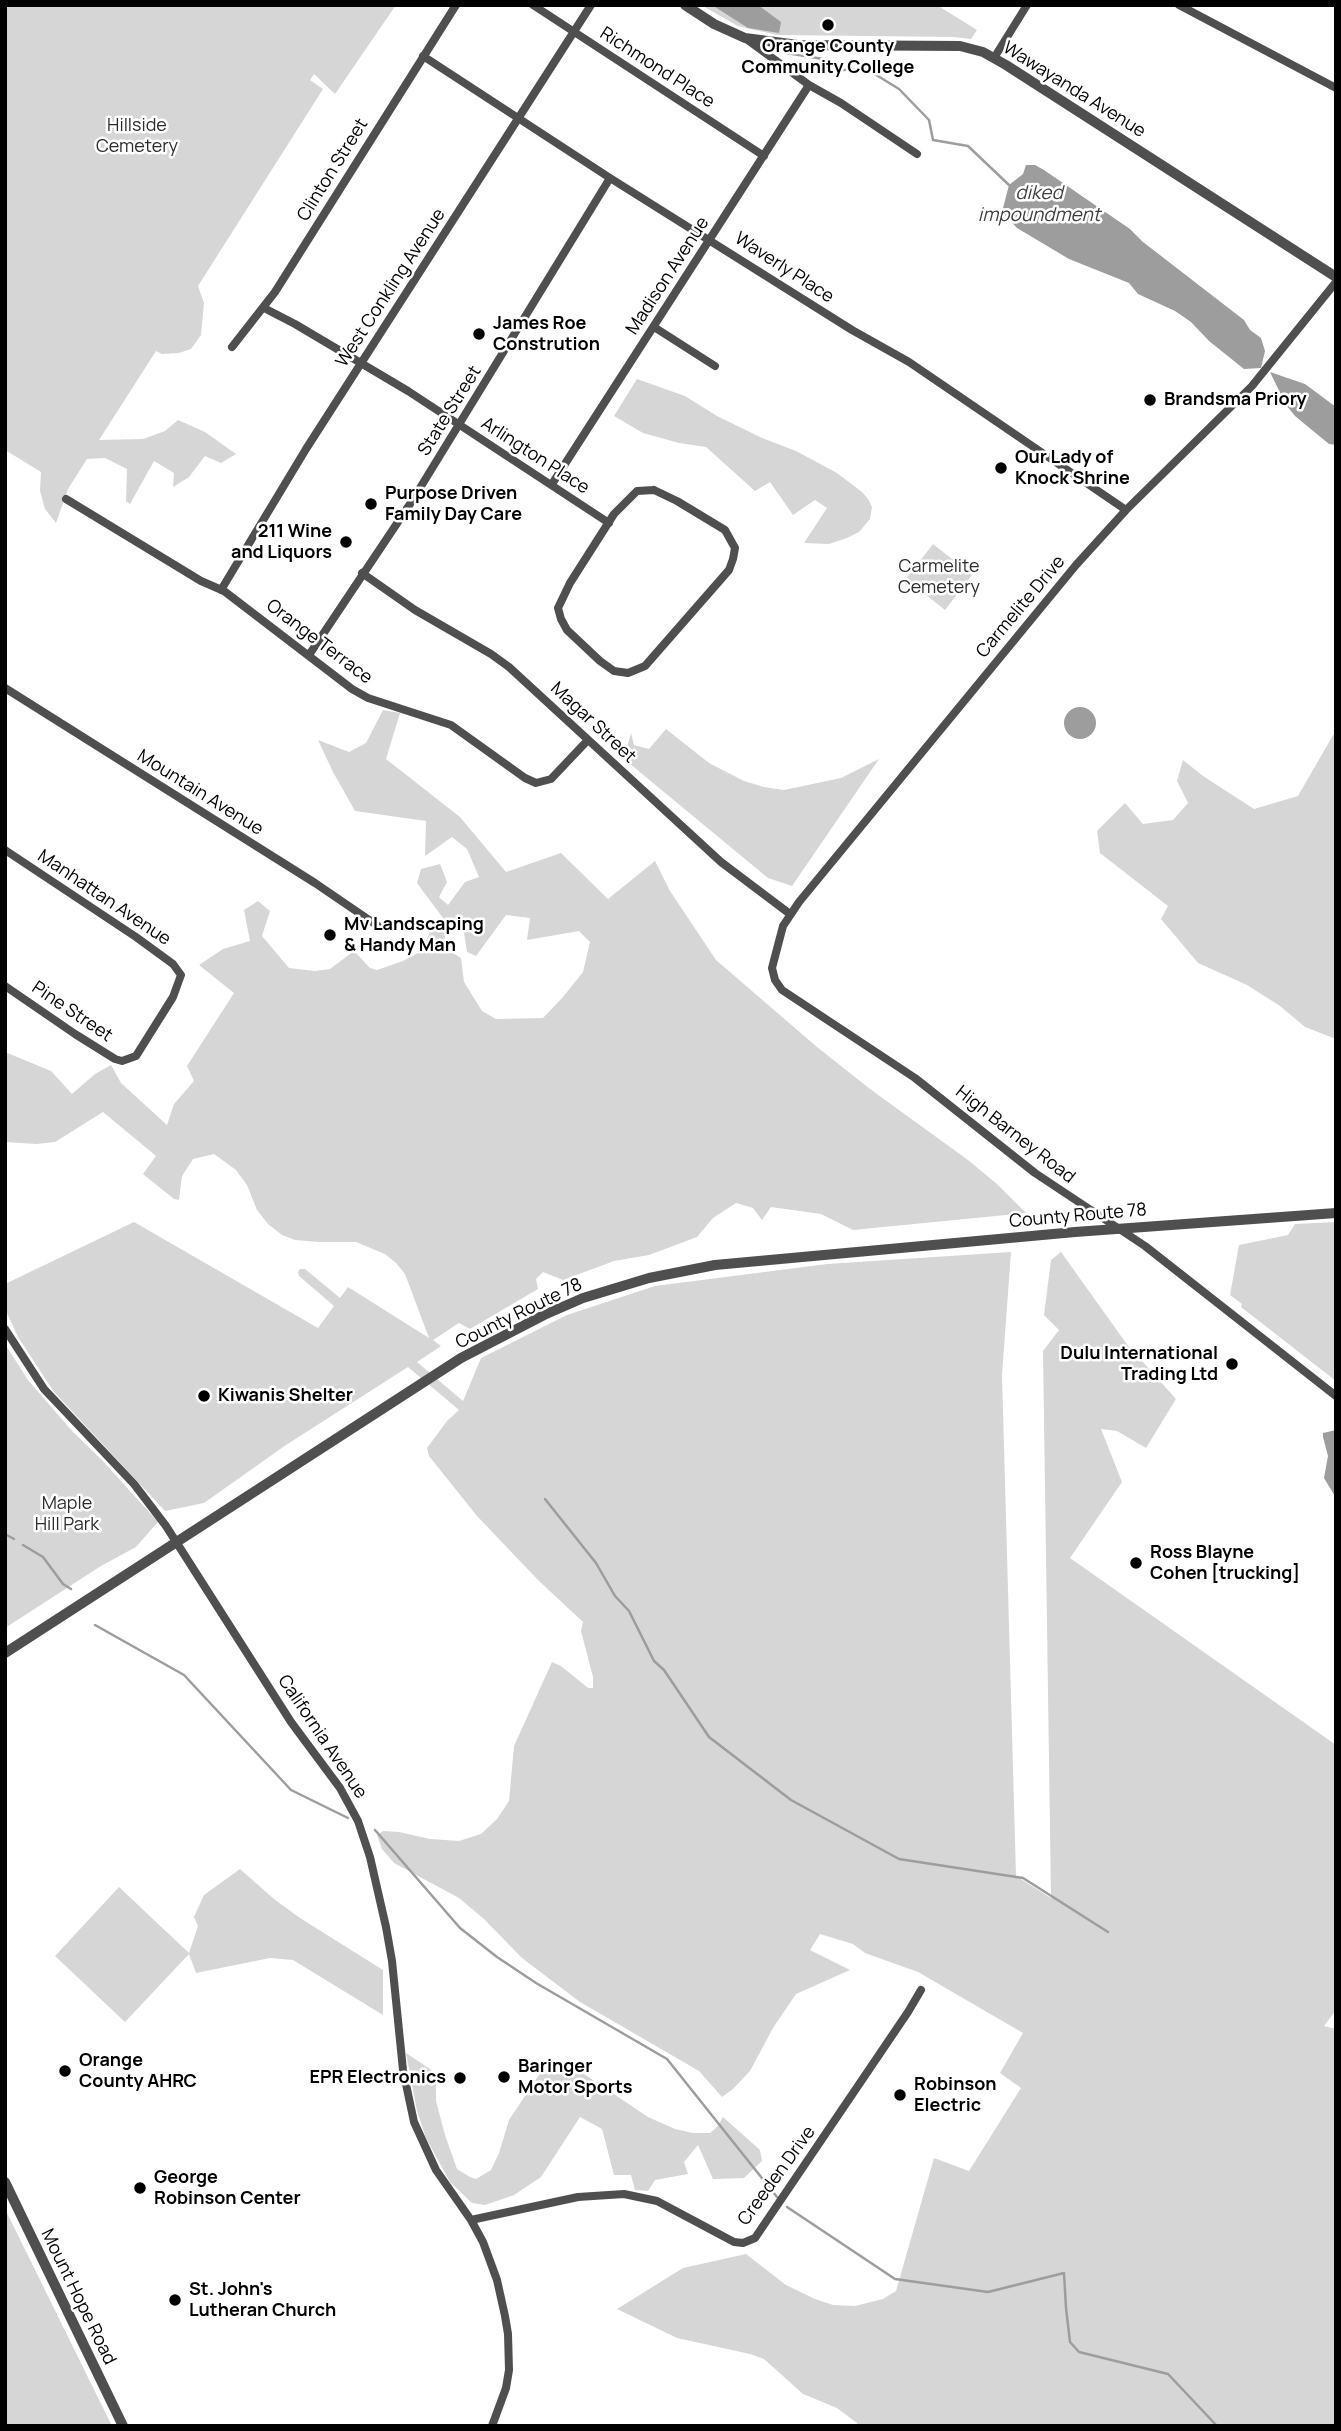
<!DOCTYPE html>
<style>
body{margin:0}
#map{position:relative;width:1341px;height:2431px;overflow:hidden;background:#fff;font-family:Manrope,sans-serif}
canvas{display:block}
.frame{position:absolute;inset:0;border:7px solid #000;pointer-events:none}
</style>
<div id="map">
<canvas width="1341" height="2431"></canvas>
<div class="frame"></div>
</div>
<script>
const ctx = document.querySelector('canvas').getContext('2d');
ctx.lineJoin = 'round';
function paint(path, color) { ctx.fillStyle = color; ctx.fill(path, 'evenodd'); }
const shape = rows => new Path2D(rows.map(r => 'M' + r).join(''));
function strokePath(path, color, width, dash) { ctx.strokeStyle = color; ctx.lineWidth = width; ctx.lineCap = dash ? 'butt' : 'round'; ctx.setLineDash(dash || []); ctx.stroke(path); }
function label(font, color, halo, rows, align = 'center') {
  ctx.font = font + ' Manrope,sans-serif'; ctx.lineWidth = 5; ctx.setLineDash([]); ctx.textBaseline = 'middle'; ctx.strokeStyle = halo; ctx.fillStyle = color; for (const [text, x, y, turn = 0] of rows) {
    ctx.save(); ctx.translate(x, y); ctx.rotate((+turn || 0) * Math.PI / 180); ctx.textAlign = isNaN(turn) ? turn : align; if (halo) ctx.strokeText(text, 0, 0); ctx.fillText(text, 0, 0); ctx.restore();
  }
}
paint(shape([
 [5,5,396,5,335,94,314,74,310,80,323,89,198,286,204,303,201,335,191,349,179,353,162,354,156,351,99,440,143,439,165,431,178,420,205,432,236,454,221,463,205,456,189,477,173,487,174,473,154,461,130,504,126,501,127,469,105,458,87,459,68,489,56,523,45,509,40,491,41,472,5,450],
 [701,5,941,5,940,7,977,30,971,39,954,37,777,35,738,26],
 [637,379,685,396,717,416,762,438,796,451,837,473,862,492,868,499,872,507,870,519,859,532,847,538,829,544,804,543,827,508,815,500,793,515,770,482,755,491,706,447,679,443,643,433,614,416],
 [933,544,972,575,945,610,906,579],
 [383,710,400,713,386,759,460,817,506,872,561,853,608,899,655,861,670,891,716,960,817,1047,870,1089,968,1160,997,1184,1026,1213,853,1230,821,1214,771,1207,762,1220,753,1208,736,1203,713,1218,697,1237,649,1255,614,1261,563,1280,543,1272,536,1279,538,1289,470,1329,459,1323,433,1340,441,1346,417,1362,463,1401,481,1358,567,1315,655,1286,827,1264,1011,1252,1002,1375,1016,1876,1051,1898,1043,1351,1059,1330,1044,1315,1051,1260,1061,1252,1126,1343,1176,1399,1146,1448,1117,1431,1101,1429,1122,1482,1070,1558,1336,1745,1336,2010,1324,2026,1336,2029,1336,2426,857,2426,857,2423,837,2408,803,2394,764,2359,750,2354,677,2338,617,2309,683,2268,746,2254,786,2285,815,2299,833,2305,855,2306,883,2299,896,2291,934,2158,969,2171,1021,2088,1000,2073,1023,2033,918,1972,865,1953,853,1944,820,1934,810,1950,850,1970,796,1994,773,2028,750,2071,733,2089,722,2097,699,2071,580,2002,522,1958,484,1919,459,1898,394,1863,382,1849,377,1835,383,1831,399,1832,430,1839,459,1841,481,1834,497,1819,509,1801,514,1746,552,1662,561,1666,588,1688,593,1688,593,1677,581,1631,583,1622,538,1580,477,1516,429,1456,427,1448,447,1421,459,1410,408,1367,286,1445,204,1503,165,1511,54,1392,18,1337,5,1309,5,1284,134,1222,318,1328,334,1306,299,1276,298,1272,300,1269,305,1269,340,1298,348,1287,429,1338,405,1274,396,1263,385,1254,356,1242,319,1242,295,1240,282,1235,268,1224,257,1210,247,1185,236,1170,214,1154,193,1159,182,1176,179,1200,174,1199,143,1174,156,1156,103,1112,55,1142,36,1144,5,1142,5,1052,51,1071,72,1094,95,1074,111,1065,121,1083,167,1125,174,1104,194,1081,187,1066,234,993,199,965,223,949,250,941,244,910,258,901,270,911,262,936,289,968,315,971,330,969,354,951,370,968,377,970,403,961,418,953,425,943,430,932,443,918,417,883,421,869,440,864,447,882,439,897,448,905,465,882,479,877,467,849,452,837,425,856,426,821,355,811,333,772,318,740,349,752,366,743],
 [506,915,530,918,527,940,579,931,590,942,583,972,563,997,543,1018,496,1019,482,1011,464,982,461,958,443,947,447,926,459,925,464,933,467,952,476,956],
 [666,729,709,763,744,781,764,787,784,790,841,778,879,759,792,886,768,878,624,759,631,733,634,745,649,749],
 [1336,730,1336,1039,1305,1027,1280,1006,1247,985,1198,963,1161,919,1168,906,1100,853,1097,831,1125,803,1143,824,1173,820,1188,803,1177,781,1183,760,1203,776,1254,809,1298,796],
 [1336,1222,1336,1381,1241,1307,1242,1304,1230,1295,1239,1245,1288,1235,1295,1224],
 [5,1344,28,1380,73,1432,102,1460,158,1522,136,1547,101,1566,5,1628],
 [240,1869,274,1899,300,1918,383,1970,383,2015,293,1960,270,1958,196,1973,189,1954,125,2022,55,1956,119,1887,189,1953,198,1926,194,1917,204,1895],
 [406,2053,436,2073,436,2101,445,2135,457,2169,470,2177,476,2179,491,2170,499,2153,509,2120,543,2069,564,2072,575,2068,648,2117,675,2129,693,2133,710,2133,717,2127,723,2117,760,2150,762,2161,744,2178,713,2179,698,2145,684,2162,688,2174,655,2180,648,2191,635,2190,631,2175,614,2175,602,2129,580,2117,541,2177,514,2195,485,2205,472,2203,450,2182,426,2138,417,2111],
 [5,2209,112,2426,5,2426]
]), '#d6d6d6');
paint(shape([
 [712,5,758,5,781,22,779,33,748,28],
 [1026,165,1035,165,1044,170,1130,229,1143,242,1244,320,1250,330,1261,338,1265,351,1261,368,1244,369,1209,341,1191,322,1175,311,1138,294,1129,283,1069,259,1017,228,1002,212,1009,185,1023,174],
 [1270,372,1305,384,1336,407,1336,445,1329,444,1295,416,1286,405],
 '1064 723a16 16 0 1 1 32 0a16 16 0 1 1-32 0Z',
 [1336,1430,1336,1498,1324,1478,1328,1456,1323,1437,1323,1433]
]), '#9d9d9d');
strokePath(shape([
 [786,53,823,59,841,70,865,69,873,73,899,89,929,120,933,140,968,146,1009,185],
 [545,1499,596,1563,615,1596,629,1611,654,1661,664,1670,709,1737,791,1800,899,1859,1023,1878,1108,1932],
 [5,1534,14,1539],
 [23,1545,43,1557,63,1584,71,1589],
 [95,1625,184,1675,291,1790,348,1818],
 [375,1830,460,1928,497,1957,536,1983,667,2059,777,2197],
 [787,2207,895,2279,988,2292,1064,2273,1066,2308,1070,2342,1079,2352,1168,2374,1217,2426]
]), '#9d9d9d', 2.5);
strokePath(shape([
 [533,5,764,156],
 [1179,5,1336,88],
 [745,38,809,85,841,103,917,154],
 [423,56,610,178,852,330,909,362,1126,510],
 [994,58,1027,5],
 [1336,282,1252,386,1126,510,1076,565,799,902,783,926,772,968,775,980,782,990,915,1078,1035,1173,1145,1246,1336,1396],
 [264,308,295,324,408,391,609,523],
 [654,327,715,366],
 [232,347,275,292,456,5],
 [552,484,809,85],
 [654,490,677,501,725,530,735,548,733,559,729,570,645,666,628,673,614,671,600,661,567,630,561,619,558,608,570,583,614,514,637,491,654,490],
 [66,499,201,581,224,591,352,689,368,698,451,725,525,778,536,783,551,779,587,741],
 [362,573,415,610,491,654,509,667,721,862,790,914],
 [221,590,306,449,591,5],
 [309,655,412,501,610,178],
 [5,688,315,883,378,926],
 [5,850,136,937,173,964,181,975,173,997,136,1056,122,1061,115,1059,75,1034,5,986],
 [5,1329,44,1389,134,1484,166,1526,291,1722,340,1788,358,1821,370,1857,386,1927,392,1961,403,2070,414,2122,436,2170,471,2220,483,2242,497,2280,505,2316,508,2334,509,2370,506,2388,492,2426],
 [471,2220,578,2197,624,2194,657,2201,734,2242,743,2243,755,2238,908,2012,921,1990]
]), '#4f4f4f', 8);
strokePath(shape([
 [685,5,714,24,745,38,798,45,960,46,983,52,1006,65,1336,277],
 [5,1653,461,1358,544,1315,583,1298,649,1278,715,1265,1075,1232,1336,1213],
 [5,2182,123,2426]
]), '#4f4f4f', 10);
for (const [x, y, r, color] of [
 [828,25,7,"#000"],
 [479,334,7,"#000"],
 [1150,400,7,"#000"],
 [1001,468,7,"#000"],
 [371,504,7,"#000"],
 [346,542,7,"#000"],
 [330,935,7,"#000"],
 [1232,1364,7,"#000"],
 [204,1396,7,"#000"],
 [1136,1563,7,"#000"],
 [65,2071,7,"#000"],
 [504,2077,7,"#000"],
 [460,2078,7,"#000"],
 [900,2095,7,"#000"],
 [140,2188,7,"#000"],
 [175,2300,7,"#000"]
]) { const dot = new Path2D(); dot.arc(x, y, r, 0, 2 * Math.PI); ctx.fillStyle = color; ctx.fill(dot); strokePath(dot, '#fff', 2.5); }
label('bold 18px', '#000', '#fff', [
 ["Orange County",828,47,"center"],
 ["Community College",828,68,"center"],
 ["James Roe",493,324],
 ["Constrution",493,345],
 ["Brandsma Priory",1164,400],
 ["Our Lady of",1015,458],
 ["Knock Shrine",1015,479],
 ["Purpose Driven",385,494],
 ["Family Day Care",385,515],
 ["211 Wine",332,532,"right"],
 ["and Liquors",332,553,"right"],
 ["Mv Landscaping",344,925],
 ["& Handy Man",344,946],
 ["Dulu International",1218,1354,"right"],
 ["Trading Ltd",1218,1375,"right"],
 ["Kiwanis Shelter",218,1396],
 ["Ross Blayne",1150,1553],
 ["Cohen [trucking]",1150,1574],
 ["Orange",79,2061],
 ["County AHRC",79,2082],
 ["Baringer",518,2067],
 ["Motor Sports",518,2088],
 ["EPR Electronics",446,2078,"right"],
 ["Robinson",914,2085],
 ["Electric",914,2106],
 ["George",154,2178],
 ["Robinson Center",154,2199],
 ["St. John's",189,2290],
 ["Lutheran Church",189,2311]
], 'left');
label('18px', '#000', '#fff', [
 ["Richmond Place",657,68,33],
 ["Wawayanda Avenue",1074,90,32],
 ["Clinton Street",333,170,-58],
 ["Waverly Place",784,268,33],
 ["Madison Avenue",668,276,-57],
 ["West Conkling Avenue",391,288,-57],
 ["State Street",450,411,-58],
 ["Arlington Place",535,456,33],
 ["Carmelite Drive",1021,607,-50],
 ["Orange Terrace",319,642,37],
 ["Magar Street",593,723,43],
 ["Mountain Avenue",200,793,32],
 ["Manhattan Avenue",104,898,34],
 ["Pine Street",72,1012,34],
 ["High Barney Road",1015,1135,38],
 ["County Route 78",1078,1216,-5],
 ["County Route 78",519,1314,-26],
 ["California Avenue",322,1737,56],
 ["Creeden Drive",777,2176,-54],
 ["Mount Hope Road",78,2297,64]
]);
label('18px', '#2d2d2d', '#fff', [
 ["Hillside",137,126],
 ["Cemetery",137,147],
 ["Carmelite",939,567],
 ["Cemetery",939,588],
 ["Maple",67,1504],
 ["Hill Park",67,1525]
]);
label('italic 19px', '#3e3e3e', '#fff', [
 ["diked",1039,194],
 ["impoundment",1039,216]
]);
</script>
